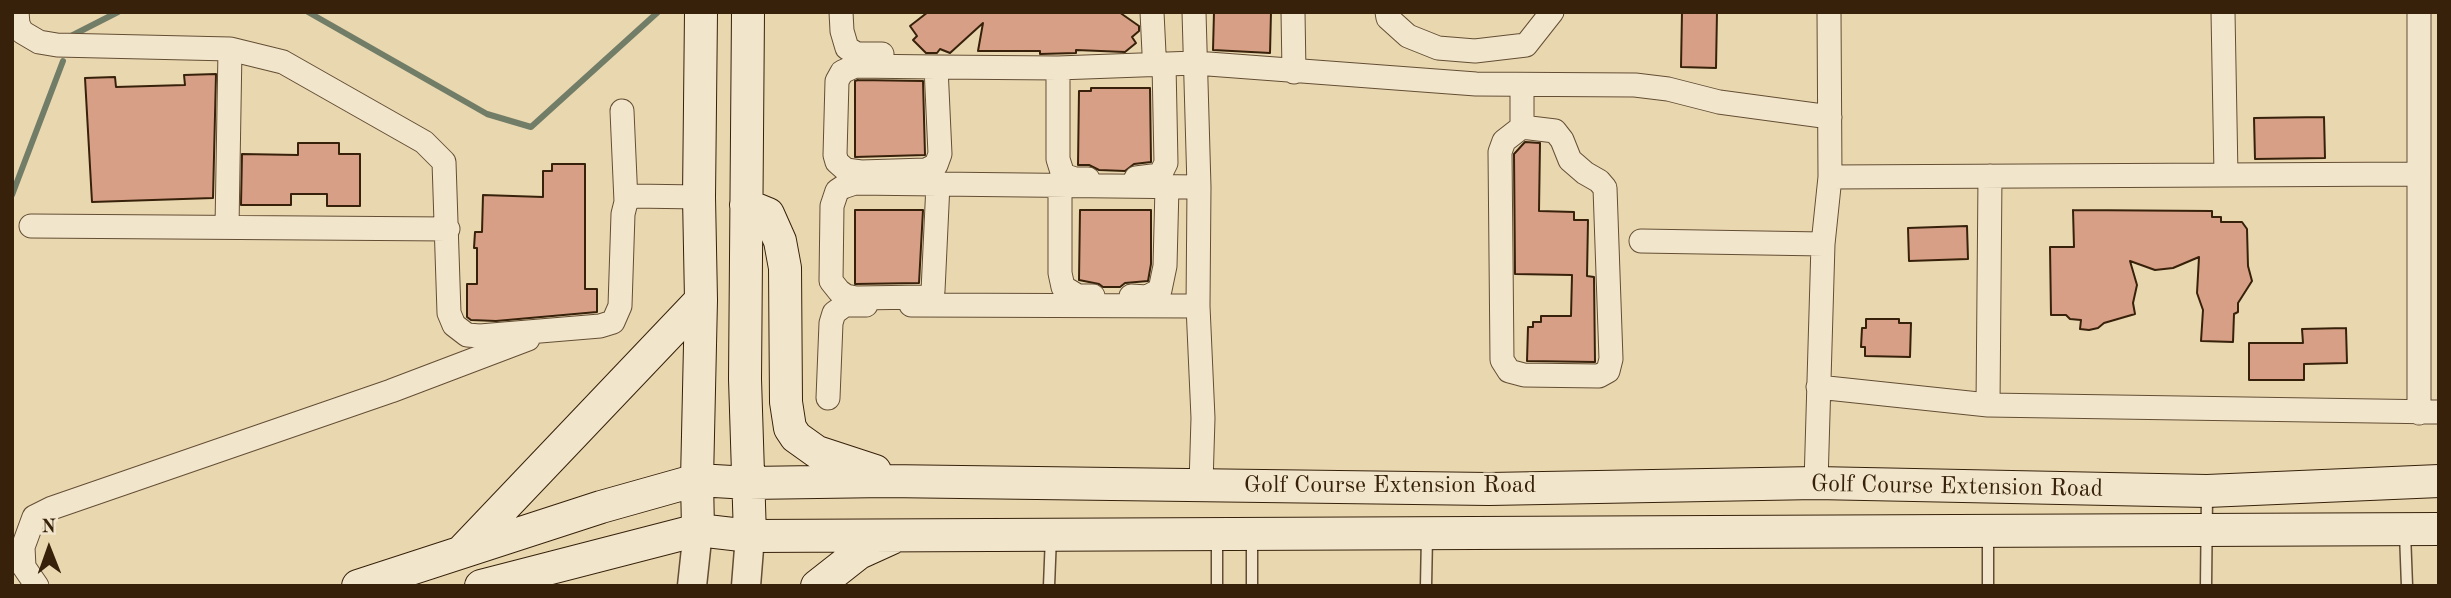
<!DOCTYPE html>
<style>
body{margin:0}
#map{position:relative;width:2451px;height:598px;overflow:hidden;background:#e9d7b0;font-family:"Old Standard TT",serif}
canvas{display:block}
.frame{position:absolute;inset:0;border:14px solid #37210a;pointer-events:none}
.north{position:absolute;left:14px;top:514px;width:70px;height:70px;-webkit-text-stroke:5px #f1e5cc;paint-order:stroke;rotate:359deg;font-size:19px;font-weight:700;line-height:28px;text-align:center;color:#37210a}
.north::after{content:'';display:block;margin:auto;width:24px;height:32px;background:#37210a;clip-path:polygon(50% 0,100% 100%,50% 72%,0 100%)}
</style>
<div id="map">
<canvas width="2451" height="598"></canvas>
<div class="frame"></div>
<div class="north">N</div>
</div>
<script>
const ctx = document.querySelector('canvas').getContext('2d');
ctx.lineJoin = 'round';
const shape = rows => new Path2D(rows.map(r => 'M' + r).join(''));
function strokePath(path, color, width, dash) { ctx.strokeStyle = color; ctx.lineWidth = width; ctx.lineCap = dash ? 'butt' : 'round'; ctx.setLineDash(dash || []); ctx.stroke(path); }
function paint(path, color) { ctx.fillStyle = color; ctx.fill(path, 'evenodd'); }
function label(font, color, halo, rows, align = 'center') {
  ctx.font = font + ' "Old Standard TT",serif'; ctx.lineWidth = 5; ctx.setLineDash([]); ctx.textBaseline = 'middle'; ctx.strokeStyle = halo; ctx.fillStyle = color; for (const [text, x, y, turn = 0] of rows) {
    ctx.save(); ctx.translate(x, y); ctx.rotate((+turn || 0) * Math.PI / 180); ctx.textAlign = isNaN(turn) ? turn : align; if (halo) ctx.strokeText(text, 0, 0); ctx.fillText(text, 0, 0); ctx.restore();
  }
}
strokePath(shape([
 [308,12,487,114,531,127,658,12],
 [71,36,118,12],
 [12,195,63,61]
]), '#727d68', 6);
const building = shape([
 [928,12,1119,12,1139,26,1139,31,1132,37,1136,43,1125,52,1076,50,1076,53,1040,54,1040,51,978,51,983,23,950,53,940,49,937,53,926,53,913,40,917,36,910,26,928,12],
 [1214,12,1271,12,1270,53,1213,50,1214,12],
 [1682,12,1717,12,1716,68,1681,67,1682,12],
 [216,74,213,198,92,202,85,78,115,77,116,87,185,85,184,75,216,74],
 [858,80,923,81,925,155,855,157,855,81,858,80],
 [1091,88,1150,88,1151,162,1134,164,1125,171,1099,170,1089,165,1078,165,1079,91,1091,91,1091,88],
 [2324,117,2325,158,2255,159,2254,118,2324,117],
 [1525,142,1540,143,1539,211,1574,212,1574,220,1588,220,1587,276,1594,277,1595,362,1527,361,1528,327,1533,327,1533,322,1541,322,1541,316,1571,316,1572,275,1515,274,1514,154,1525,142],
 [298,143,339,143,339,154,360,154,360,206,327,206,327,194,291,194,291,205,241,205,242,154,298,155,298,143],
 [552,164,585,164,585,289,597,289,597,312,496,321,471,320,467,317,467,284,477,284,477,248,474,248,475,232,482,232,483,195,543,197,543,171,552,171,552,164],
 [855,210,923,210,919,283,855,284,855,210],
 [1080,210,1151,210,1151,264,1148,281,1125,283,1120,287,1103,287,1099,284,1079,280,1080,210],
 [2073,210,2212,211,2212,217,2221,217,2221,222,2242,222,2247,229,2248,266,2252,281,2238,303,2238,312,2234,314,2233,342,2201,341,2203,310,2197,293,2199,257,2173,268,2155,270,2130,261,2137,285,2133,303,2135,314,2104,323,2098,328,2089,330,2080,329,2081,320,2070,319,2066,315,2051,315,2050,247,2074,247,2073,210],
 [1967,226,1968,259,1909,261,1908,228,1967,226],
 [1866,319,1899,319,1899,323,1911,323,1910,357,1865,356,1865,347,1861,347,1862,328,1866,328,1866,319],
 [2346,328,2347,363,2304,364,2304,380,2249,380,2249,343,2303,343,2302,329,2346,328]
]);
paint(building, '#d7a086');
strokePath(building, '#37210a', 2);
const service = shape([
 [2405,533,2407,586],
 [1988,535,1988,586],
 [1217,537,1217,586],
 [1252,537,1252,586],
 [1049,586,1051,536],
 [1426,586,1427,536],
 [2206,586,2207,494]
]);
const minor = shape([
 [17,12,18,24,22,32,39,42,57,45,230,49,283,62,424,142,444,162,449,313,454,325,467,335,480,336,600,326,613,322,620,306,623,214,626,202,633,196,699,197],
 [841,12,842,31,847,48,857,54,882,54],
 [1152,12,1154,53],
 [1194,12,1199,187,1198,306,1203,418,1201,484],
 [1293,12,1294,72],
 [1387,12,1388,18,1408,36,1438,48,1475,51,1526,45,1552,12],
 [2223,12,2226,175],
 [2419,12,2419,413],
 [936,67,940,154,936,165,926,170,861,172,846,170,837,162,835,155,837,81,842,72,855,66,936,67,1058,68,1195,63,1476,84,1635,85,1668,89,1719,102,1830,117],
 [1058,68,1058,159,1063,175,1075,179,1088,179],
 [622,111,626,202],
 [1522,127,1555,131,1562,140,1570,160,1585,173,1599,181,1605,188,1611,359,1608,371,1599,376,1524,375,1509,371,1502,360,1500,152,1504,141,1522,127,1522,86],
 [1830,177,2419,174],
 [1136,178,1160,175,1166,163,1164,64],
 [938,184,933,291,927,297,856,298,846,296,839,291,831,281,832,206,837,191,843,187,855,183,938,184,1199,187],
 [1060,186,1060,273,1063,287,1078,296,1093,296],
 [31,226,448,229],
 [227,227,230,49],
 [1641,241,1823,244],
 [1131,296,1147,297,1160,290,1165,266,1167,187],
 [911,305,1198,306],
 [1818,387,1988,405,2439,412],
 [828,398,831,323,834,313,845,305,866,305],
 [1988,405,1990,176],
 [1816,483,1823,244,1830,177,1829,12],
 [37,586,24,567,23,547,34,517,52,508,391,391,528,339]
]);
const tertiary = shape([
 [692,586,698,530],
 [746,586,750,536]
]);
const secondary = shape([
 [748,12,745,379,750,536],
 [746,205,768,214,780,241,785,268,786,402,790,428,796,437,817,452,875,471],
 [698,530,697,480,701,300,699,197,701,12],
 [464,549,701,300],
 [358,586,601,507,697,480,749,483,886,481,1489,489,1816,483,2207,491,2439,481],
 [481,586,698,530,750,536,2439,529],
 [817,586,859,553,892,538]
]);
strokePath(service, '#644e34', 13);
strokePath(minor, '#644e34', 25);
strokePath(tertiary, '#644e34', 31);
strokePath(secondary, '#37210a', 34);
strokePath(service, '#f1e5cc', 10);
strokePath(minor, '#f1e5cc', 23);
strokePath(tertiary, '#f1e5cc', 28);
strokePath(secondary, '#f1e5cc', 32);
label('24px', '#37210a', '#f1e5cc', [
 ["Golf Course Extension Road",1390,486],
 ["Golf Course Extension Road",1957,487,1]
]);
</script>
